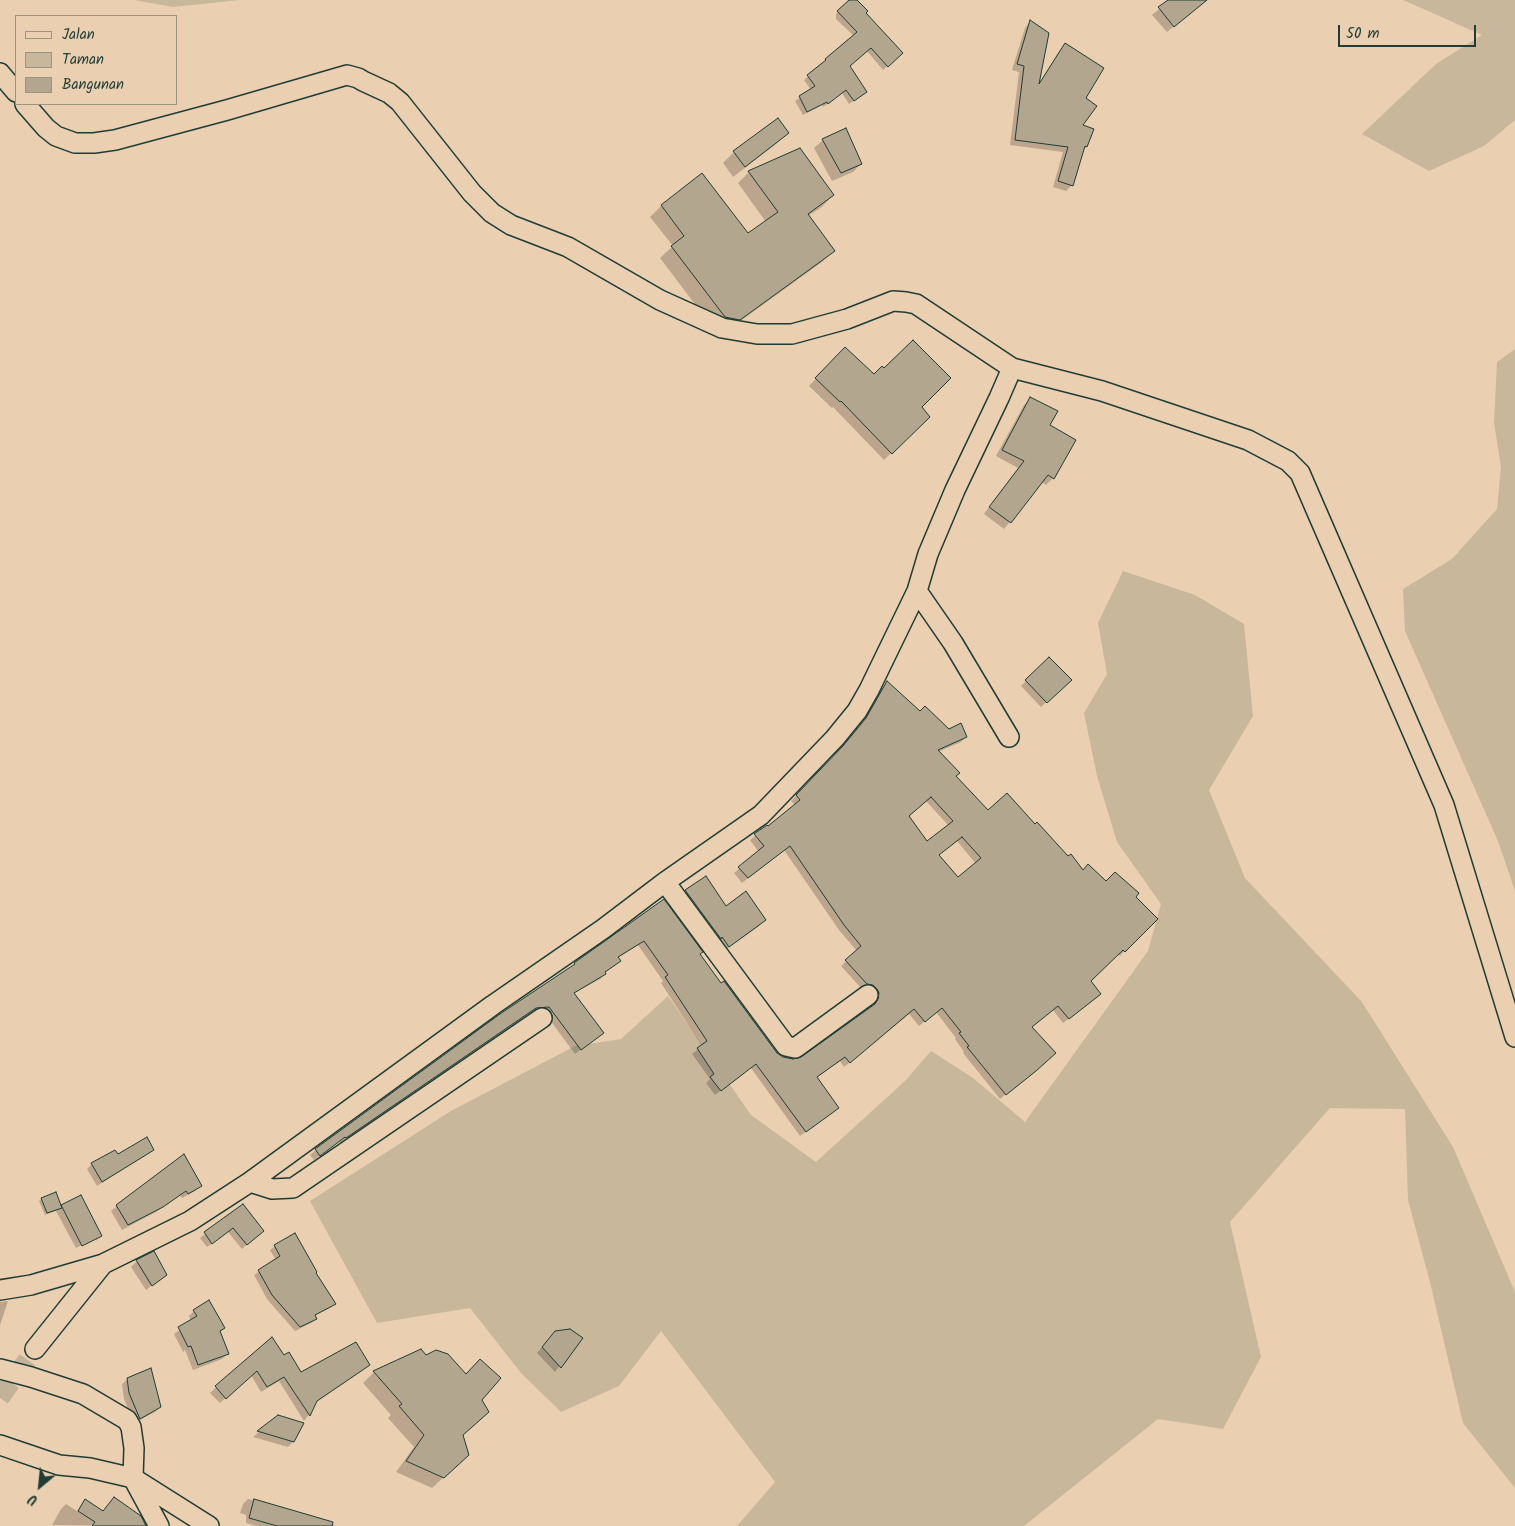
<!DOCTYPE html>
<style>
body{margin:0}
#map{position:relative;width:1515px;height:1526px;overflow:hidden;background:#eacfb1;font-family:Kalam,sans-serif}
canvas{display:block}
.legend{position:absolute;left:15px;top:15px;width:162px;height:90px;box-sizing:border-box;background:#eacfb1;border:1px solid #99957f;margin:0;padding:6px 9px;list-style:none;font-size:15px;color:#1f3d34}
.legend li{display:flex;align-items:center;gap:10px;height:25px}
.legend b{width:25px;border:1px solid #99957f}
.north{position:absolute;left:15px;top:1461px;width:50px;height:50px;-webkit-text-stroke:4px #eacfb1;paint-order:stroke;rotate:208deg;font-size:14px;font-weight:700;line-height:20px;text-align:center;color:#1f3d34}
.north::after{content:'';display:block;margin:auto;width:18px;height:22px;background:#1f3d34;clip-path:polygon(50% 0,100% 100%,50% 72%,0 100%)}
.scale{position:absolute;left:1338px;top:25px;width:138px;height:22px;box-sizing:border-box;border:2px solid #1f3d34;border-top:0;padding-left:6px;font-size:15px;line-height:18px;white-space:nowrap;color:#1f3d34;-webkit-text-stroke:4px #eacfb1;paint-order:stroke}
</style>
<div id="map">
<canvas width="1515" height="1526"></canvas>
<ul class="legend">
<li><b style="height:6px;background:#eacfb1"></b>Jalan</li>
<li><b style="height:14px;background:#c9b79c"></b>Taman</li>
<li><b style="height:14px;background:#b2a68e"></b>Bangunan</li>
</ul>
<div class="north">U</div>
<div class="scale">50 m</div>
</div>
<script>
const ctx = document.querySelector('canvas').getContext('2d');
ctx.lineJoin = 'round';
function paint(path, color) { ctx.fillStyle = color; ctx.fill(path, 'evenodd'); }
const shape = rows => new Path2D(rows.map(r => 'M' + r).join(''));
function strokePath(path, color, width, dash) { ctx.strokeStyle = color; ctx.lineWidth = width; ctx.lineCap = dash ? 'butt' : 'round'; ctx.setLineDash(dash || []); ctx.stroke(path); }
paint(shape([
 [134,0,240,0,173,7],
 [1403,0,1515,0,1515,120,1484,146,1429,171,1362,134,1436,64,1482,35],
 [1515,349,1515,891,1498,841,1405,631,1403,589,1452,559,1497,509,1501,467,1494,423,1497,362],
 [1123,571,1195,595,1244,624,1253,716,1209,790,1245,878,1362,1002,1453,1147,1515,1292,1515,1488,1463,1423,1430,1282,1408,1200,1405,1109,1330,1108,1230,1222,1261,1357,1223,1429,1158,1419,1024,1526,737,1526,775,1482,661,1331,619,1386,561,1412,521,1373,470,1308,377,1323,310,1201,451,1111,575,1046,621,1039,668,996,751,1115,816,1162,905,1081,931,1051,973,1078,1025,1122,1148,951,1161,904,1117,842,1097,776,1084,713,1107,674,1098,623]
]), '#c9b79c');
paint(shape([
 [850,0,855,0,897,57,883,70,867,51,848,66,866,92,849,104,842,93,823,107,822,105,803,115,795,101,811,90,804,80,854,36,836,19,836,14],
 [1170,0,1207,0,1167,32,1152,15],
 [1030,22,1038,85,1060,50,1065,45,1084,99,1081,126,1086,147,1082,151,1072,185,1066,191,1053,187,1063,152,1010,145,1019,72,1012,70,1025,28],
 [787,133,776,144,733,177,723,163,734,152],
 [823,140,861,164,853,172,832,181,814,148],
 [800,150,833,195,822,207,808,216,833,251,822,262,728,330,713,328,660,258,673,246,650,217,661,206,702,175,747,235,766,222,738,183,749,172],
 [845,349,874,376,920,407,929,416,884,460,833,407,832,408,809,386],
 [1031,398,1049,426,1053,478,1046,485,1041,482,1004,529,984,514,1018,468,996,456,1024,405],
 [1049,658,1070,680,1041,707,1021,686],
 [887,683,920,713,948,730,966,737,961,742,938,752,955,776,988,812,1035,825,1082,872,1134,897,1156,919,1120,956,1117,954,1089,981,1094,999,1063,1023,1053,1010,1031,1027,1049,1058,1000,1099,963,1053,964,1052,955,1039,956,1038,936,1012,919,1026,909,1014,844,1067,840,1061,816,1078,832,1113,800,1136,751,1068,715,1095,706,1083,710,1079,692,1054,702,1046,661,983,663,981,638,945,618,958,620,961,604,973,605,974,600,979,573,994,602,1033,575,1054,544,1012,535,1012,529,1014,340,1143,339,1141,314,1160,310,1155,316,1150,663,901,720,984,776,1054,782,1058,793,1060,802,1059,874,1006,874,999,862,989,841,966,857,951,839,930,784,850,742,883,734,873,759,852,750,840,795,805,791,801,838,753,861,725,882,688],
 [926,801,949,826,927,843,908,816],
 [957,841,976,864,958,878,938,855],
 [705,878,725,908,765,920,758,927,721,953,678,898,685,891],
 [152,1150,148,1154,97,1186,87,1169,92,1164,117,1156],
 [200,1186,195,1191,182,1198,180,1195,156,1212,122,1230,111,1211,117,1206],
 [42,1199,60,1207,62,1206,100,1236,96,1241,96,1238,76,1248,77,1250,95,1241,77,1250,56,1211,45,1215,39,1201],
 [243,1205,258,1235,242,1249,228,1232,207,1247,200,1238],
 [275,1246,315,1273,334,1303,330,1308,314,1316,316,1319,311,1323,295,1331,267,1299,254,1275,276,1260,270,1250],
 [154,1253,166,1275,146,1290,131,1267,137,1261],
 [8,1301,0,1325,0,1302],
 [194,1311,224,1328,220,1332,227,1354,222,1359,193,1370,185,1350,183,1352,174,1334,191,1321,189,1316],
 [271,1338,284,1357,301,1373,363,1370,315,1403,308,1416,304,1421,279,1381,261,1392,251,1375,220,1403,210,1393],
 [550,1338,581,1338,555,1372,537,1353],
 [374,1372,462,1436,456,1466,432,1488,396,1472,414,1447,388,1418,391,1415,363,1383],
 [128,1379,160,1407,155,1412,134,1423,124,1399,122,1384],
 [278,1416,293,1442,288,1447,253,1437],
 [248,1499,303,1513,336,1526,256,1526,246,1523,246,1515,240,1513,243,1504],
 [85,1500,102,1512,145,1526,52,1525,61,1509,66,1504,77,1511]
]), '#0003');
const building = shape([
 [849,0,857,0,868,11,866,13,903,53,888,67,871,48,850,66,867,92,854,101,846,90,828,104,827,102,807,112,799,96,815,86,807,75,826,60,825,59,857,32,837,11,849,0],
 [1168,0,1207,0,1174,27,1158,7,1168,0],
 [1030,20,1049,33,1039,84,1065,43,1104,68,1086,98,1097,106,1083,125,1094,129,1087,147,1085,146,1073,186,1058,181,1068,147,1015,140,1024,66,1017,64,1030,20],
 [778,118,789,133,745,167,733,151,778,118],
 [846,128,862,164,841,173,822,139,846,128],
 [800,148,834,195,808,214,835,251,740,320,725,317,671,246,684,236,661,205,702,173,748,233,778,212,748,171,800,148],
 [913,340,951,378,922,407,930,417,892,454,841,401,840,402,815,378,845,347,874,374,882,366,884,368,913,340],
 [1030,397,1058,411,1050,425,1076,440,1054,479,1048,475,1011,523,989,507,1024,461,1002,450,1030,397],
 [1049,657,1072,680,1047,703,1025,680,1049,657],
 [887,681,920,711,925,706,949,729,961,723,967,737,938,750,960,773,956,776,988,810,1007,793,1035,824,1037,822,1068,856,1071,854,1083,870,1088,864,1106,881,1115,872,1139,893,1136,897,1158,919,1125,952,1123,950,1091,981,1101,994,1069,1019,1058,1006,1032,1027,1056,1053,1036,1071,1006,1095,967,1047,969,1046,959,1033,961,1032,942,1008,925,1022,914,1009,850,1063,845,1057,817,1077,839,1108,806,1132,756,1064,721,1091,710,1077,714,1074,697,1048,707,1041,665,977,668,975,644,941,618,957,621,961,605,972,606,974,574,993,604,1033,581,1050,549,1007,536,1008,346,1138,345,1137,320,1156,315,1149,500,1014,575,964,574,963,664,899,703,952,700,954,721,983,724,981,777,1053,783,1057,793,1059,801,1057,875,1004,878,999,879,993,877,989,873,985,867,984,845,960,861,946,844,925,790,846,748,878,738,867,764,846,754,834,767,825,768,826,800,800,796,795,843,746,866,718,887,681],
 [931,797,953,821,927,841,909,816,931,797],
 [962,837,981,858,958,877,939,855,962,837],
 [706,876,726,906,746,891,766,920,729,947,722,937,721,939,685,890,706,876],
 [147,1137,154,1150,102,1182,91,1163,115,1150,118,1154,147,1137],
 [184,1154,202,1186,188,1194,186,1191,163,1207,128,1225,116,1205,184,1154],
 [56,1192,62,1208,47,1213,41,1198,56,1192],
 [81,1195,102,1236,82,1246,61,1205,81,1195],
 [243,1204,264,1231,247,1245,233,1228,212,1244,204,1232,243,1204],
 [295,1233,317,1272,316,1273,336,1304,315,1315,317,1319,300,1327,272,1295,258,1270,280,1256,274,1245,295,1233],
 [154,1251,167,1275,152,1286,136,1260,154,1251],
 [209,1300,225,1328,220,1331,229,1354,198,1365,191,1346,188,1347,178,1327,197,1316,193,1310,209,1300],
 [570,1329,583,1338,561,1368,542,1347,555,1331,570,1329],
 [272,1337,284,1355,289,1352,301,1372,356,1342,370,1365,317,1401,310,1416,284,1377,267,1387,257,1371,226,1399,215,1386,272,1337],
 [421,1349,426,1355,436,1350,448,1354,466,1374,480,1359,501,1378,482,1400,489,1412,463,1435,469,1455,444,1478,406,1461,424,1435,399,1406,402,1404,373,1371,421,1349],
 [151,1368,161,1407,140,1419,129,1393,127,1378,151,1368],
 [278,1415,304,1423,294,1442,257,1431,278,1415],
 [114,1497,141,1516,146,1526,92,1526,95,1522,78,1511,85,1499,103,1511,114,1497],
 [254,1499,333,1522,332,1526,277,1526,249,1518,254,1499]
]);
paint(building, '#b2a68e');
strokePath(building, '#1f3d34', 1);
strokePath(shape([
 [0,1398,35,1349]
]), '#c1b298', 19, [19, 9]);
const street = shape([
 [0,73,16,92],
 [25,104,46,128,56,136,75,143,94,143,115,140,227,110,347,75,358,78,363,81,389,93,400,102,472,193,492,213,511,225,568,247,660,300,722,328,757,334,792,334,847,319,893,301,906,302,916,304,1012,368,1102,391,1248,440,1288,461,1300,473,1444,805,1515,1037],
 [917,591,953,643,1009,737],
 [665,882,786,1046,795,1048,798,1046,868,995],
 [250,1182,272,1189,293,1188,542,1018],
 [0,1290,31,1285,103,1264,190,1221,250,1182,493,1005,603,929,665,882,761,815,835,738,857,711,869,690,917,591,928,554,955,490,999,398,1012,368],
 [35,1349,103,1264],
 [0,1369,31,1377,83,1394,127,1420,131,1427,134,1448,133,1478,159,1526],
 [0,1445,59,1465,90,1468,133,1478,209,1526]
]);
strokePath(street, '#1f3d34', 22);
strokePath(street, '#eacfb1', 19);
</script>
